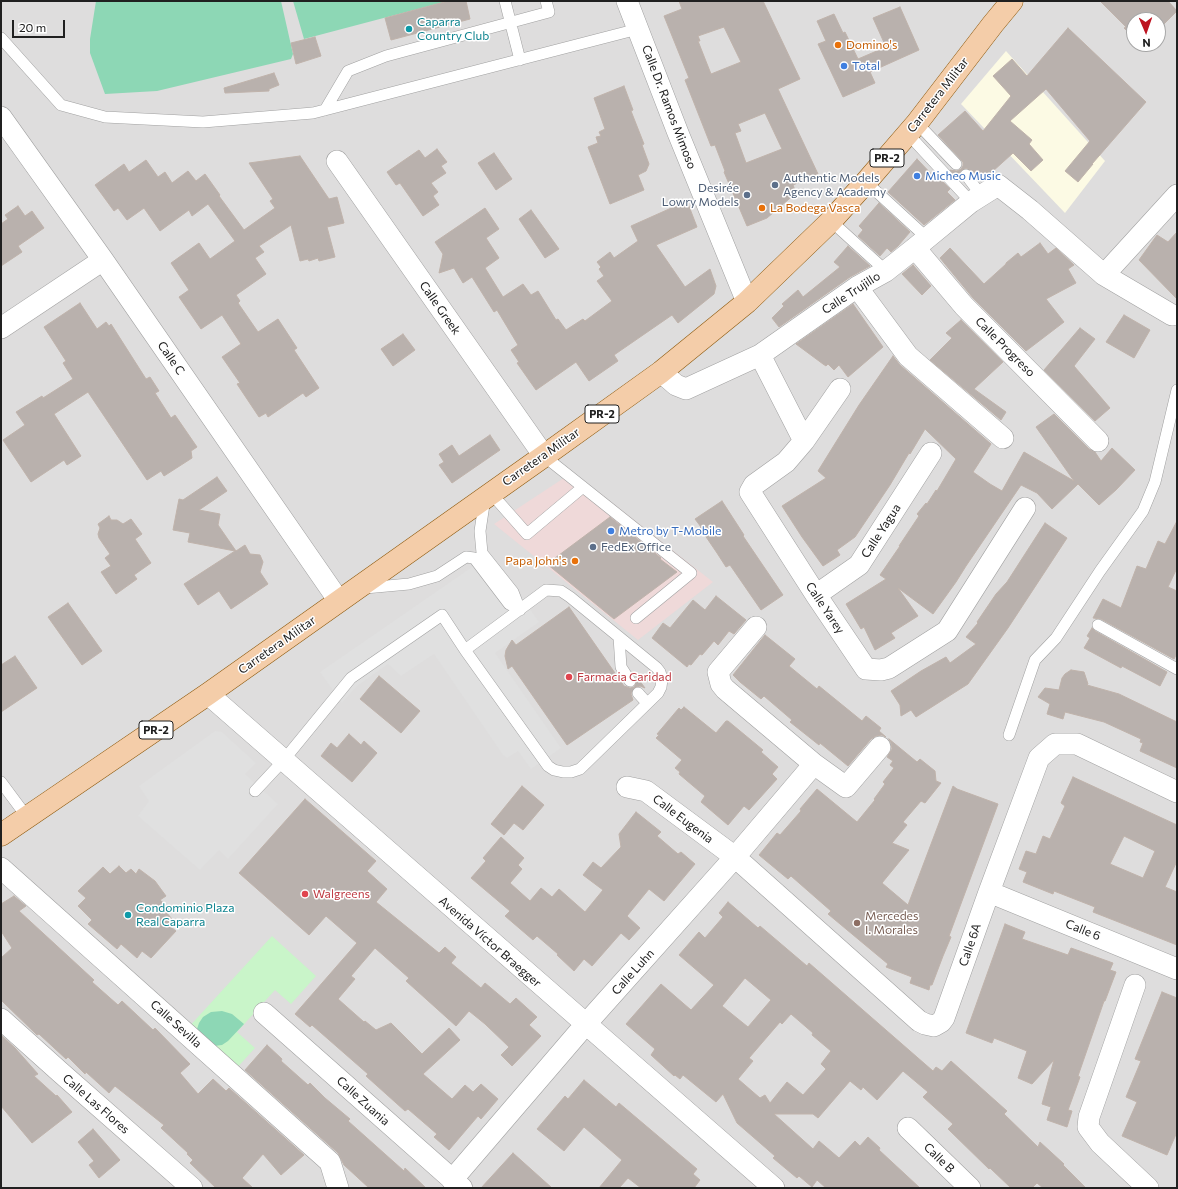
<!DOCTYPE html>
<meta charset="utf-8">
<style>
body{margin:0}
#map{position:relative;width:1178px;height:1189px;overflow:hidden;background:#f0ece8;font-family:Commissioner,sans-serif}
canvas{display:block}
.frame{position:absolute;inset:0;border:2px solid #202020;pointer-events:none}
.north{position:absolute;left:1126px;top:12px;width:40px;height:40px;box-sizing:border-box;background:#fff;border:1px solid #a6a6a6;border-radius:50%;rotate:178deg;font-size:11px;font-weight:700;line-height:16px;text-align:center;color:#202020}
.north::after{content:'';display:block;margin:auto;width:14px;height:18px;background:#bd1320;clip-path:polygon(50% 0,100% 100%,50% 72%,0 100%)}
.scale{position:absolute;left:12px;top:20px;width:53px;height:18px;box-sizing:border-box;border:2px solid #202020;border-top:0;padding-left:5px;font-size:12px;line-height:14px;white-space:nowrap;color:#202020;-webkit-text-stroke:3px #fff;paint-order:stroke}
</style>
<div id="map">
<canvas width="1178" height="1189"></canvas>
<div class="frame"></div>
<div class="north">N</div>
<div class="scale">20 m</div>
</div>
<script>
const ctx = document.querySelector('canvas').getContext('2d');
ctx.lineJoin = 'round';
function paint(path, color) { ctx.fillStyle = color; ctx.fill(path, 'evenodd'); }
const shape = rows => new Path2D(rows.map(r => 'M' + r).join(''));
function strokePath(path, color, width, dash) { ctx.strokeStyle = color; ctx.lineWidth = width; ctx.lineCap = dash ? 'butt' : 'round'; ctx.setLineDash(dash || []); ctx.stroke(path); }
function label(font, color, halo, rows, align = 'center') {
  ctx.font = font + ' Commissioner,sans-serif'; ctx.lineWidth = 3; ctx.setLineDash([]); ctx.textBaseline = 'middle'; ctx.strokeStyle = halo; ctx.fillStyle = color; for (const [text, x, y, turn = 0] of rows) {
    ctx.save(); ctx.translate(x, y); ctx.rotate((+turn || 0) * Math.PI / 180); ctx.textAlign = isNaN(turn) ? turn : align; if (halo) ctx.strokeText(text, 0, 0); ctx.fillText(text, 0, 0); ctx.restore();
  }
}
paint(shape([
 [1,1,1177,1,1177,1188,1,1188],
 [1134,20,1158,20,1158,44,1134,44]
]), '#dedddd');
paint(shape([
 [573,472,713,582,638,640,494,524]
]), '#efd9d9');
paint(shape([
 [1006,51,1105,161,1065,213,961,104]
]), '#fcfae4');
paint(shape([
 [272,936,316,976,291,1004,275,990,237,1032,255,1048,234,1071,187,1029]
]), '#c9f5c9');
paint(shape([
 [96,1,281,1,293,54,291,59,157,91,105,94,90,53,90,39],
 [293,1,448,1,304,39],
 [222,1011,232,1014,244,1024,228,1041,222,1045,214,1046,199,1036,197,1029,199,1023,203,1017,211,1012]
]), '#8dd7b5');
paint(shape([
 [491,554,539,622,495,653,561,748,531,769,518,751,507,758,503,755,434,654,401,676,388,664,357,686,342,703,320,672],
 [215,731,222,732,256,763,245,774,278,804,228,859,219,850,200,870,138,816,149,801,139,786]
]), '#e0e0e0');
const building = shape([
 [448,1,466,1,470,19,391,40,385,18,448,1],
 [679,1,763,1,800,79,778,89,818,174,793,185,796,193,767,218,747,226,724,172,725,171,715,145,711,146,685,80,689,78,664,16,682,9,679,1],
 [724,27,741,62,711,74,698,41,700,41,698,36,724,27],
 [765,113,782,149,746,163,735,133,741,131,738,124,765,113],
 [1100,1,1168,1,1177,11,1158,30,1158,20,1134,20,1134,38,1124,28,1126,27,1100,1],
 [900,7,919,50,870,72,875,83,843,97,818,44,826,41,817,21,834,14,843,33,845,32,858,59,886,47,873,18,900,7],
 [1068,28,1146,102,1092,164,1093,164,1078,182,1065,171,1090,141,1046,89,1010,121,1032,140,1029,144,1043,160,1031,171,1013,153,982,181,972,170,971,171,966,168,960,172,960,180,950,170,957,171,961,169,963,166,963,162,938,135,965,111,983,131,1011,96,993,76,1012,59,1027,76,1068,28],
 [315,37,321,56,296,64,291,43,315,37],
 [274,73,279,85,269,89,269,91,225,93,224,88,274,73],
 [624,86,633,110,631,111,644,144,642,145,649,164,646,171,638,175,644,190,610,204,588,147,598,143,596,137,601,136,599,132,605,129,594,98,624,86],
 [437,149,447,162,441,166,446,173,431,183,438,192,433,196,439,205,423,216,400,183,396,185,387,172,419,150,425,158,437,149],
 [494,153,512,179,496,190,478,163,494,153],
 [300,156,329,199,337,197,344,223,327,227,335,257,319,261,318,258,309,261,308,259,300,261,291,225,259,246,264,252,255,258,266,274,236,295,240,301,238,303,258,332,278,319,297,348,294,350,319,388,306,397,303,393,268,417,266,413,259,417,237,384,240,383,222,357,241,344,222,315,201,329,179,297,189,290,171,263,199,243,210,259,235,241,208,204,192,216,189,210,160,231,144,208,127,220,118,208,114,211,95,185,124,164,129,172,146,160,158,177,165,172,172,183,188,171,196,181,205,174,220,195,219,196,244,230,275,208,270,201,273,199,249,163,300,156],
 [917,159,938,181,940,179,950,189,947,192,955,200,924,225,888,192,917,159],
 [687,201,697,227,656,245,685,287,710,269,716,286,714,294,678,323,672,315,614,355,618,361,589,381,576,362,536,390,517,363,519,362,511,350,518,345,497,310,494,312,472,277,463,283,454,268,439,273,443,254,435,242,485,208,499,229,486,238,499,258,485,268,503,297,523,284,531,295,538,291,556,320,558,319,566,330,583,319,585,321,612,301,597,281,604,276,599,269,601,267,597,262,610,252,614,258,638,241,631,226,687,201],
 [879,203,910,232,898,246,891,252,887,248,880,256,858,236,863,230,859,226,879,203],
 [18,206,25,216,32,211,44,228,18,246,22,252,1,266,1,224,8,219,5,215,18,206],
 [531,210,559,249,545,258,519,219,531,210],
 [1177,232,1177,299,1139,260,1157,235,1168,242,1177,232],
 [1040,243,1048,254,1056,248,1074,265,1068,269,1076,283,1046,299,1064,322,1026,351,973,298,940,258,950,248,984,284,1006,264,1006,263,1018,253,1021,257,1040,243],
 [848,246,870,266,850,277,779,327,772,318,784,306,782,304,798,290,803,297,840,267,834,262,848,246],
 [913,265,931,286,922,295,902,274,913,265],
 [80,303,97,329,106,322,109,326,111,324,146,379,150,377,159,391,155,393,171,418,175,415,197,447,191,451,192,458,164,476,161,471,147,480,88,392,54,414,81,456,67,465,64,460,31,482,3,440,25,425,16,412,42,396,43,398,73,379,63,363,66,361,44,327,80,303],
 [853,304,883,347,848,377,839,365,834,370,828,364,826,366,823,364,796,344,853,304],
 [1124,315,1150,330,1134,358,1106,342,1124,315],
 [961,320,1003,362,974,389,1006,412,1001,420,930,360,952,338,946,333,961,320],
 [1080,328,1095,339,1074,366,1110,408,1095,421,1044,370,1080,328],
 [403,334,415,350,393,366,381,349,403,334],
 [893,356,900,365,991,444,973,472,990,484,1002,491,1024,452,1074,481,1036,427,1054,414,1089,449,1095,452,1101,461,1112,448,1135,470,1116,490,1099,505,1078,484,1052,509,1037,493,1021,485,966,566,956,582,933,614,898,588,918,616,891,633,895,638,875,650,864,627,861,629,846,604,886,579,880,575,900,546,899,546,919,516,917,514,926,503,927,504,936,490,937,491,956,459,925,429,910,454,909,453,890,485,855,537,837,550,840,555,823,566,802,537,782,506,826,478,818,471,859,405,893,356],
 [490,435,500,450,452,483,439,465,444,462,439,454,452,445,459,456,490,435],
 [217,477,227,491,199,510,220,514,218,525,236,551,245,545,250,554,260,555,263,562,260,572,268,584,231,609,219,591,198,605,184,584,235,551,188,542,190,533,173,530,179,499,183,500,217,477],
 [722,501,744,535,743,536,783,595,761,610,730,565,726,567,717,553,700,528,701,527,695,519,722,501],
 [109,516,111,520,117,520,123,524,131,519,142,534,135,539,151,563,134,575,137,579,116,594,101,572,111,566,105,558,110,554,99,538,98,534,100,528,98,524,109,516],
 [610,517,661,558,660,559,677,572,614,619,547,564,610,517],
 [1177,521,1177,568,1168,587,1177,591,1177,653,1174,659,1101,619,1093,618,1103,599,1121,608,1137,566,1146,569,1158,541,1165,544,1177,521],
 [1045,523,1067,538,1008,628,968,684,916,717,911,710,901,716,900,705,891,691,921,671,946,657,950,663,976,644,966,637,978,623,977,622,996,594,1007,582,1045,523],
 [716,596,746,620,734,634,729,631,718,645,714,641,702,655,700,654,691,665,689,664,687,667,652,638,663,623,670,628,693,600,705,610,716,596],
 [68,603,102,651,82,665,48,617,68,603],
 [569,607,624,686,630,688,634,687,637,681,636,676,645,688,640,686,634,688,631,694,633,700,567,745,512,666,508,669,505,656,506,650,512,640,516,645,569,607],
 [1092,628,1095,631,1167,672,1160,686,1122,666,1121,668,1084,648,1090,638,1087,636,1092,628],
 [765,635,795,659,789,666,817,689,819,686,862,721,866,716,881,728,879,731,886,737,882,735,876,736,871,739,848,766,820,743,819,745,790,722,792,720,764,696,761,699,740,682,733,675,765,635],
 [15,656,37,688,1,712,1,665,15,656],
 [1071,670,1084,672,1088,684,1087,685,1119,694,1177,722,1177,768,1140,751,1143,743,1140,742,1141,739,1104,722,1065,712,1063,719,1047,714,1050,704,1038,697,1045,688,1059,690,1062,678,1065,674,1071,670],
 [379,676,420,711,401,733,360,699,379,676],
 [684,707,716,733,726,721,728,721,763,750,761,752,778,767,772,774,777,779,749,810,744,806,728,825,701,802,705,796,679,774,680,772,675,768,682,760,656,738,659,735,657,734,679,708,681,710,684,707],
 [349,734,361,745,364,741,377,753,352,782,321,756,331,743,337,748,349,734],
 [889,739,917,762,920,759,935,771,936,781,941,783,925,803,921,801,903,822,907,825,892,843,909,850,882,883,908,905,953,786,957,789,998,804,949,936,951,937,943,956,932,985,930,985,929,990,910,983,912,977,886,967,888,964,828,914,831,911,791,876,788,879,759,855,777,833,780,835,801,811,800,809,817,789,857,822,875,800,874,799,885,784,883,782,894,768,890,765,893,761,887,757,892,749,891,743,889,739],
 [1073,777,1177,825,1177,861,1165,887,1177,892,1177,945,1093,912,1095,907,1054,891,1053,894,1023,882,1027,872,1019,869,1026,851,1036,854,1043,836,1050,839,1065,806,1061,803,1073,777],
 [1124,836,1155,851,1143,878,1110,864,1124,836],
 [522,786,544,805,523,830,514,823,504,835,491,824,522,786],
 [305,799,376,861,367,871,387,889,376,902,439,953,445,947,456,957,451,963,481,988,485,983,510,1004,516,998,537,1017,529,1025,541,1036,512,1066,501,1055,509,1047,485,1024,469,1011,456,1026,406,981,409,978,375,948,351,976,355,979,338,999,364,1022,365,1021,376,1030,391,1023,422,1054,449,1028,460,1040,423,1074,452,1099,465,1085,473,1092,481,1084,498,1099,481,1119,478,1116,449,1150,434,1137,437,1134,408,1109,405,1111,366,1076,368,1074,312,1025,310,1027,295,1014,357,943,326,916,309,935,239,873,305,799],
 [636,812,661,832,657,836,678,854,681,852,695,864,664,901,649,889,627,916,640,928,629,940,621,933,592,966,584,959,574,971,557,955,558,954,537,936,533,940,505,916,510,911,471,878,486,861,483,858,501,837,524,858,518,865,522,869,510,883,530,901,541,888,552,897,559,889,585,912,603,890,583,875,593,862,601,868,621,847,619,834,636,812],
 [119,866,126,873,131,869,136,874,139,869,155,881,166,896,160,900,169,908,166,912,172,919,167,924,176,931,151,958,142,951,137,958,121,944,117,949,88,924,92,920,78,906,86,898,78,891,103,867,110,874,119,866],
 [14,896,26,906,19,911,94,980,92,982,118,1005,122,1001,153,1030,155,1028,190,1064,180,1073,198,1094,213,1079,226,1091,229,1088,304,1155,281,1175,263,1154,242,1178,253,1188,216,1188,190,1163,193,1160,187,1154,188,1153,161,1128,164,1125,115,1086,109,1093,86,1072,85,1074,68,1057,66,1059,39,1034,37,1035,1,1000,1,958,12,948,1,931,1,904,14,896],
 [728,902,758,928,760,926,807,966,809,963,933,1071,936,1067,942,1071,951,1061,1007,1111,1004,1114,1038,1147,1040,1142,1064,1164,1063,1165,1086,1188,1043,1188,1037,1183,1032,1188,1011,1188,990,1168,989,1169,948,1129,953,1124,923,1097,928,1092,903,1071,877,1100,863,1087,861,1090,850,1081,818,1118,813,1114,774,1114,813,1149,819,1141,839,1158,855,1141,860,1146,868,1137,880,1148,879,1150,920,1188,826,1188,817,1180,812,1187,799,1176,797,1178,773,1158,775,1156,737,1123,723,1094,716,1102,683,1075,680,1079,675,1075,674,1076,651,1055,655,1049,626,1024,661,984,691,1010,714,985,679,955,699,932,705,938,723,917,719,913,728,902],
 [745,978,771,1000,748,1027,722,1006,745,978],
 [791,1014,813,1033,812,1035,831,1051,821,1064,826,1069,803,1095,787,1082,770,1103,765,1095,760,1098,738,1079,753,1061,749,1058,780,1022,782,1024,791,1014],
 [1005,924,1025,932,1022,939,1068,955,1071,948,1113,963,1110,970,1116,972,1105,1001,1104,1001,1078,1076,1080,1077,1068,1110,1072,1111,1067,1127,1047,1120,1051,1107,1042,1104,1054,1060,1032,1084,1018,1078,1027,1051,994,1038,992,1043,966,1033,1005,924],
 [1162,992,1177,998,1177,1132,1167,1155,1122,1136,1137,1102,1126,1097,1141,1061,1135,1059,1162,992],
 [1,1035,15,1048,38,1074,34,1076,56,1096,57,1095,72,1112,32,1143,1,1106,1,1035],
 [267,1045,282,1059,281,1061,308,1085,310,1083,325,1098,350,1119,348,1121,404,1171,405,1168,426,1188,369,1188,344,1165,338,1153,245,1070,267,1045],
 [584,1080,616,1107,619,1103,697,1169,693,1174,700,1180,694,1188,641,1188,628,1178,619,1188,599,1188,622,1160,584,1127,564,1151,537,1129,565,1096,568,1099,584,1080],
 [93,1129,120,1160,99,1178,89,1165,94,1161,78,1142,93,1129],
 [513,1153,523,1162,552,1188,481,1188,513,1153]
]);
paint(building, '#b9b1ad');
strokePath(building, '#c0b3ab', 1);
const lane = shape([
 [505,1,520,60],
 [1,38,61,105,105,117,203,122,313,113,638,29],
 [325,110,348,71,386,56,549,12,546,1],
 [917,123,956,164],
 [908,134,971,202],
 [966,175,981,195],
 [866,182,927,238],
 [831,221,886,271],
 [544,456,691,573,636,618],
 [490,492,527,534,583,487],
 [485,498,480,531,482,553,513,592,520,610],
 [365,588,409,584,437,576,466,557,474,558,509,604,520,610],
 [1098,625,1177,669],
 [619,637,621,667,630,681],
 [638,693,647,703],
 [1009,735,1035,660,1056,638,1100,571,1143,511,1155,482,1177,390],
 [1,782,27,817],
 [255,791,283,761,351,678,442,615,465,650,546,590,561,591,570,597,657,668,660,672,662,679,661,687,658,693,580,769,571,772,563,772,554,770,548,766,465,650]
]);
const street = shape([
 [627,1,678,133,747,302],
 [1,117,103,260,339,601],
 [337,161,544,456],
 [915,248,964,306,1098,441],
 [1104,275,1177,195],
 [857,287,908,356,1003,438],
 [1,328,103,260],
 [760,355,804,441,786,462,754,485,750,492,816,595,866,669,881,670,889,668,947,631,1025,508],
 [661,372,676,385,686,389,760,355,857,287,886,271,915,248,971,202,998,185,1030,210,1104,275,1172,315],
 [804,441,840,389],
 [816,595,859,565,931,453],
 [756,627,718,672,721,684,725,689,814,764,846,787,880,747],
 [208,694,774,1188],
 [627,787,646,791,735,857,919,1021,925,1024,934,1026,941,1022,944,1018,989,892,1039,758,1055,744,1077,744,1177,792],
 [1,868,330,1162,338,1188],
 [989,892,1177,969],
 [1135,985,1089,1117,1088,1127,1100,1143,1148,1188],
 [264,1013,462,1188],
 [1,1019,60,1072,192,1188],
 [908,1128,970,1188],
 [452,1180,585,1025,735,857,814,764]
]);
const primary = shape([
 [1,835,208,694,544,456,661,372,747,302,831,221,866,182,917,123,993,24,1012,1]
]);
strokePath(lane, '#a1a1a1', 12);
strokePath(street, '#a1a1a1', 22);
strokePath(primary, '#8e5a0e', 23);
strokePath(lane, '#fff', 11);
strokePath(street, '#fff', 21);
strokePath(primary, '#f4cda9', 22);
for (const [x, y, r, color] of [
 [409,29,4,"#0f9aa8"],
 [838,45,4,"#e8710a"],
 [844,66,4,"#3f7fe0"],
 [917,176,4,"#3f7fe0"],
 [775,185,4,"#5c6f8a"],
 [747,195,4,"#5c6f8a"],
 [762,208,4,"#e8710a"],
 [611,531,4,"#3f7fe0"],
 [593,547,4,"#5c6f8a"],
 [575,561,4,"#e8710a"],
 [569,677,4,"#e0444e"],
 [305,894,4,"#e0444e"],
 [128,915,4,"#0f9aa8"],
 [857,923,4,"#8d6e63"]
]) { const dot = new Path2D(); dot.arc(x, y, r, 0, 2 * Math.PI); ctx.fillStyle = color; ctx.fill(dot); strokePath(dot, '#fff', 1.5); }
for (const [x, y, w] of [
 [887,158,34],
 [602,414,34],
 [156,730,34]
]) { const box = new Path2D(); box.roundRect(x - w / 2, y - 9, w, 18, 3); ctx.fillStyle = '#fff'; ctx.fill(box); strokePath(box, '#202020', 1); }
label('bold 11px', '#202020', null, [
 ["PR-2",887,158],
 ["PR-2",602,414],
 ["PR-2",156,730]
]);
label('12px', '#0d838f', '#fff', [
 ["Caparra",417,22],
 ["Country Club",417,36],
 ["Condominio Plaza",136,908],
 ["Real Caparra",136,922]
], 'left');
label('12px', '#c56008', '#fff', [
 ["Domino's",846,45],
 ["La Bodega Vasca",770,208],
 ["Papa John's",567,561,"right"]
], 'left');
label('12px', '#366cbe', '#fff', [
 ["Total",852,66],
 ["Micheo Music",925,176],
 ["Metro by T-Mobile",619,531]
], 'left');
label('12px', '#202020', '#fff', [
 ["Carretera Militar",938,95,-52],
 ["Calle Dr. Ramos Mimoso",669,107,69],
 ["Calle Trujillo",851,293,-33],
 ["Calle Greek",440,308,55],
 ["Calle Progreso",1005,347,45],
 ["Calle C",171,358,55],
 ["Carretera Militar",541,457,-35],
 ["Calle Yagua",881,531,-57],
 ["Calle Yarey",825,608,56],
 ["Carretera Militar",277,645,-35],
 ["Calle Eugenia",683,819,37],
 ["Calle 6",1083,930,22],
 ["Avenida Víctor Braegger",490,942,41],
 ["Calle 6A",970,945,-71],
 ["Calle Luhn",633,972,-48],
 ["Calle Sevilla",176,1024,42],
 ["Calle Zuania",363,1101,42],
 ["Calle Las Flores",96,1104,41],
 ["Calle B",939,1158,44]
]);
label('12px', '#4e5e75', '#fff', [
 ["Authentic Models",783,178],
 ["Agency & Academy",783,192],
 ["Desirée",739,188,"right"],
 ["Lowry Models",739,202,"right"],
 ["FedEx Office",601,547]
], 'left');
label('12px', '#be3a42', '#fff', [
 ["Farmacia Caridad",577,677],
 ["Walgreens",313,894]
], 'left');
label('12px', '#785e54', '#fff', [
 ["Mercedes",865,916],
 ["I. Morales",865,930]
], 'left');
</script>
